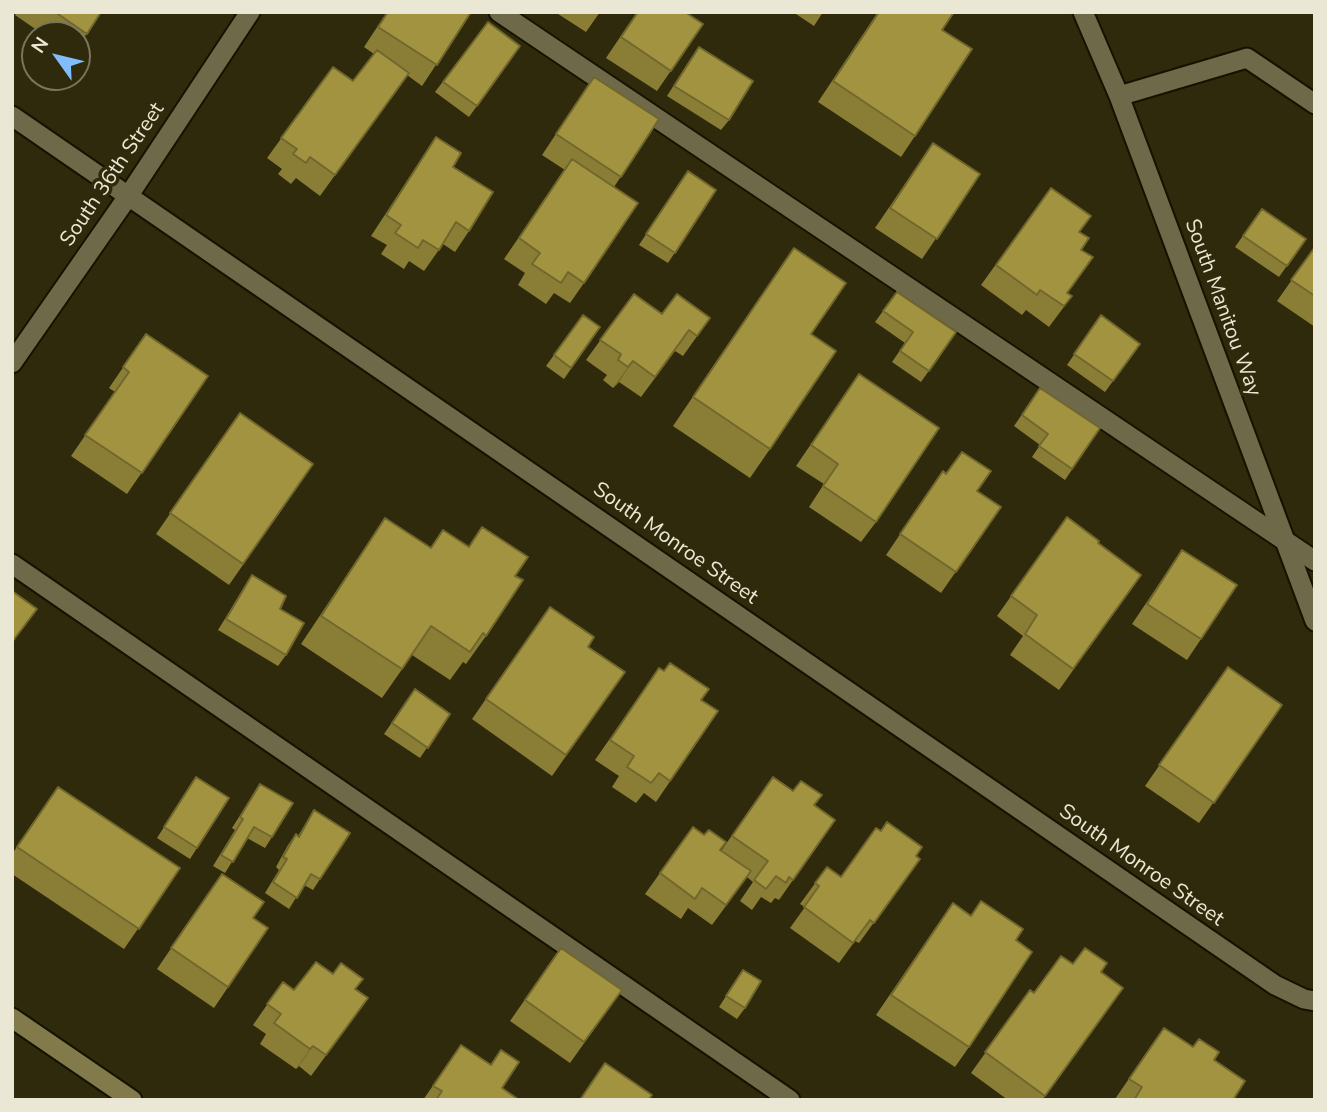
<!DOCTYPE html>
<style>
body{margin:0}
#map{position:relative;width:1327px;height:1112px;overflow:hidden;background:#2f2a0b;font-family:"Nunito Sans",sans-serif}
canvas{display:block}
.frame{position:absolute;inset:0;border:14px solid #eae7d5;pointer-events:none}
.north{position:absolute;left:21px;top:21px;width:70px;height:70px;box-sizing:border-box;background:#2f2a0b;border:2px solid #7a765c;border-radius:50%;rotate:304deg;font-size:19px;font-weight:700;line-height:28px;text-align:center;color:#eae7d5}
.north::after{content:'';display:block;margin:auto;width:24px;height:32px;background:#81bdfa;clip-path:polygon(50% 0,100% 100%,50% 72%,0 100%)}
</style>
<div id="map">
<canvas width="1327" height="1112"></canvas>
<div class="frame"></div>
<div class="north">N</div>
</div>
<script>
const ctx = document.querySelector('canvas').getContext('2d');
ctx.lineJoin = 'round';
const shape = rows => new Path2D(rows.map(r => 'M' + r).join(''));
function strokePath(path, color, width, dash) { ctx.strokeStyle = color; ctx.lineWidth = width; ctx.lineCap = dash ? 'butt' : 'round'; ctx.setLineDash(dash || []); ctx.stroke(path); }
function paint(path, color) { ctx.fillStyle = color; ctx.fill(path, 'evenodd'); }
function label(font, color, halo, rows, align = 'center') {
  ctx.font = font + ' "Nunito Sans",sans-serif'; ctx.lineWidth = 7; ctx.setLineDash([]); ctx.textBaseline = 'middle'; ctx.strokeStyle = halo; ctx.fillStyle = color; for (const [text, x, y, turn = 0] of rows) {
    ctx.save(); ctx.translate(x, y); ctx.rotate((+turn || 0) * Math.PI / 180); ctx.textAlign = isNaN(turn) ? turn : align; if (halo) ctx.strokeText(text, 0, 0); ctx.fillText(text, 0, 0); ctx.restore();
  }
}
const service = shape([
 [499,12,1315,561],
 [12,564,790,1100]
]);
const minor = shape([
 [1083,12,1119,96,1315,621],
 [1119,96,1247,58,1315,104],
 [12,116,1275,985,1304,999,1315,1001]
]);
const tertiary = shape([
 [12,363,129,195,250,12]
]);
const secondary = shape([
 [12,1018,132,1100]
]);
strokePath(service, '#161200', 23);
strokePath(minor, '#161200', 23);
strokePath(tertiary, '#161200', 23);
strokePath(secondary, '#161200', 23);
strokePath(service, '#6e6949', 19);
strokePath(minor, '#6e6949', 19);
strokePath(tertiary, '#6e6949', 19);
strokePath(secondary, '#827a4b', 19);
paint(shape([
 [17,12,101,12,77,48,77,35,44,35,15,15],
 [387,12,471,12,422,86,407,75,320,196,296,178,291,184,278,174,282,169,267,158,333,67,353,81,374,54,364,47],
 [555,12,600,12,586,32],
 [637,12,703,24,657,91,606,58],
 [793,12,823,12,814,26],
 [878,12,954,12,942,30,915,136,901,157,818,102],
 [488,22,520,46,469,117,435,92],
 [691,58,729,120,721,130,667,96],
 [594,77,659,119,614,187,584,283,570,303,554,293,546,304,518,285,525,273,504,259,565,170,542,155],
 [436,137,453,167,469,231,455,252,443,244,424,271,409,261,404,269,381,254,387,245,371,236],
 [933,143,980,174,922,259,875,228],
 [688,171,716,190,668,263,639,245],
 [1051,188,1080,232,1081,250,1067,293,1072,296,1049,327,1026,310,1022,315,981,285],
 [1262,209,1306,239,1279,277,1235,247],
 [1315,247,1315,327,1277,301],
 [794,248,811,334,770,449,750,478,673,426],
 [897,292,956,332,921,382,892,362,905,343,875,322],
 [634,294,662,314,710,318,683,356,675,351,641,397,619,382,613,388,603,380,607,375,586,360],
 [583,315,600,327,564,379,546,366],
 [1101,315,1140,344,1105,392,1067,365],
 [146,334,208,376,127,494,71,456,115,392,109,388],
 [859,374,876,522,861,542,809,507,824,484,796,466],
 [1040,388,1100,428,1065,480,1032,457,1040,445,1014,426],
 [240,413,313,464,229,585,156,534],
 [943,471,977,491,1001,507,941,593,886,555],
 [1067,517,1098,543,1141,575,1059,690,1010,655,1023,636,997,616],
 [385,518,430,548,468,547,515,576,486,636,466,664,463,662,450,680,412,655,382,698,301,644],
 [1182,550,1201,639,1187,660,1132,624],
 [252,575,280,609,286,655,278,666,218,630],
 [550,607,588,647,625,672,552,776,472,719],
 [1228,667,1282,705,1199,823,1145,786],
 [659,668,701,700,718,711,656,802,644,793,636,803,612,787,619,776,595,760],
 [415,689,450,714,420,758,384,734],
 [196,777,197,848,190,859,157,838],
 [773,777,793,791,822,795,815,805,835,820,779,900,775,898,771,903,761,897,752,910,740,901,753,882,747,877,712,925,688,908,681,919,645,894,693,827,721,851],
 [260,784,272,837,265,848,247,838,225,873,213,866,235,830,232,828],
 [58,787,180,868,124,949,12,874,12,854],
 [314,810,320,879,313,890,304,885,289,909,265,893,279,870,276,867,288,845,296,834,298,836],
 [916,856,920,859,859,943,855,941,839,963,790,928,805,907,800,904,827,867,841,877],
 [222,874,253,918,268,928,214,1008,157,969],
 [971,915,1016,940,969,1047,955,1067,876,1015,938,924],
 [561,948,622,990,570,1063,510,1021],
 [1073,964,1123,988,1042,1100,1008,1100,971,1073,1030,990,1034,993],
 [743,970,745,1008,737,1019,719,1007],
 [283,982,294,990,356,989,368,998,311,1076,299,1066,296,1069,260,1044,266,1034,253,1025],
 [1164,1028,1214,1060,1233,1100,1115,1099],
 [461,1045,502,1088,519,1100,423,1100]
]), '#8a7e37');
paint(shape([
 [633,361,619,382,613,388,628,367],
 [313,1046,299,1066,296,1069,310,1049]
]), '#71672d');
const building = shape([
 [55,12,101,12,87,34,55,12],
 [388,12,471,12,437,65,378,27,388,12],
 [638,12,685,12,703,24,671,71,621,37,638,12],
 [879,12,954,12,942,30,972,49,915,136,833,81,879,12],
 [488,22,520,46,477,106,443,82,488,22],
 [699,47,753,81,729,120,674,86,699,47],
 [377,50,409,73,335,175,310,157,306,163,293,154,297,149,281,138,333,67,353,81,377,50],
 [594,77,659,119,621,177,556,134,594,77],
 [436,137,461,153,453,167,493,192,469,231,456,222,439,250,423,240,418,248,395,233,401,225,386,215,436,137],
 [933,143,980,174,937,239,890,208,933,143],
 [572,159,638,203,584,283,568,272,561,283,532,264,540,253,519,238,572,159],
 [688,171,716,190,675,253,646,234,688,171],
 [1051,188,1091,216,1079,232,1089,238,1081,250,1093,257,1067,293,1072,296,1064,306,1040,290,1037,295,996,265,1051,188],
 [1262,209,1306,239,1287,266,1243,236,1262,209],
 [1315,247,1315,296,1291,280,1315,247],
 [794,248,846,283,811,334,836,351,770,449,693,397,794,248],
 [897,292,956,332,929,371,900,351,913,332,883,311,897,292],
 [634,294,662,314,677,294,710,318,697,336,689,330,655,377,633,361,628,367,618,360,621,354,600,340,634,294],
 [583,315,600,327,571,368,554,355,583,315],
 [1101,315,1140,344,1113,381,1074,354,1101,315],
 [146,334,208,376,142,473,85,435,129,372,123,367,146,334],
 [859,374,939,428,876,522,823,486,838,464,811,445,859,374],
 [1040,388,1100,428,1072,469,1039,446,1048,434,1022,415,1040,388],
 [240,413,313,464,243,564,170,513,240,413],
 [962,452,991,471,977,491,1001,507,956,572,900,534,943,471,946,474,962,452],
 [1067,517,1099,541,1098,543,1141,575,1073,669,1025,634,1037,615,1011,596,1067,517],
 [385,518,431,548,443,530,469,547,482,527,528,557,515,576,523,580,486,636,483,633,470,652,431,626,402,669,321,616,385,518],
 [1182,550,1237,585,1201,639,1147,604,1182,550],
 [252,575,286,596,280,609,304,623,286,655,226,619,252,575],
 [12,591,37,609,12,642,12,591],
 [550,607,594,637,588,647,625,672,566,755,486,699,550,607],
 [670,663,709,689,701,700,718,711,670,781,659,773,651,783,627,767,634,756,610,740,659,668,664,671,670,663],
 [1228,667,1282,705,1214,803,1159,765,1228,667],
 [415,689,450,714,428,748,392,723,415,689],
 [196,777,229,798,197,848,164,827,196,777],
 [773,777,793,791,801,781,822,795,814,805,835,820,793,880,789,877,786,883,776,876,766,889,754,880,768,861,732,836,773,777],
 [260,784,293,803,272,837,254,827,233,862,221,855,243,819,240,817,260,784],
 [58,787,180,868,139,929,17,847,58,787],
 [314,810,350,833,320,879,311,874,297,898,273,882,287,859,283,857,296,834,299,837,314,810],
 [887,822,922,847,916,856,920,859,874,923,870,920,853,943,804,907,819,886,815,883,827,867,841,877,876,828,881,831,887,822],
 [693,827,704,835,709,830,726,842,720,850,751,871,726,905,702,888,695,899,660,873,693,827],
 [222,874,264,902,253,918,268,928,228,987,171,948,222,874],
 [981,901,1023,929,1016,940,1032,952,969,1047,891,995,953,903,971,916,981,901],
 [561,948,622,990,584,1042,525,1000,561,948],
 [1085,948,1107,963,1101,972,1123,988,1045,1096,985,1052,1030,990,1034,993,1061,956,1073,964,1085,948],
 [316,962,333,974,341,963,363,979,355,989,368,998,326,1055,313,1046,310,1049,274,1023,281,1014,267,1004,283,982,294,990,316,962],
 [743,970,761,981,745,1008,726,996,743,970],
 [1164,1028,1193,1047,1199,1039,1219,1052,1214,1060,1245,1081,1233,1100,1134,1100,1142,1087,1129,1079,1164,1028],
 [461,1045,491,1065,501,1050,519,1062,502,1088,519,1100,436,1100,442,1091,433,1086,461,1045],
 [605,1063,652,1095,648,1100,580,1100,605,1063]
]);
paint(building, '#a19340');
strokePath(building, '#71672d', 2);
label('21px', '#eae7d5', '#2f2a0b', [
 ["South 36th Street",113,175,-56],
 ["South Manitou Way",1222,308,70],
 ["South Monroe Street",675,544,35],
 ["South Monroe Street",1141,866,35]
]);
</script>
